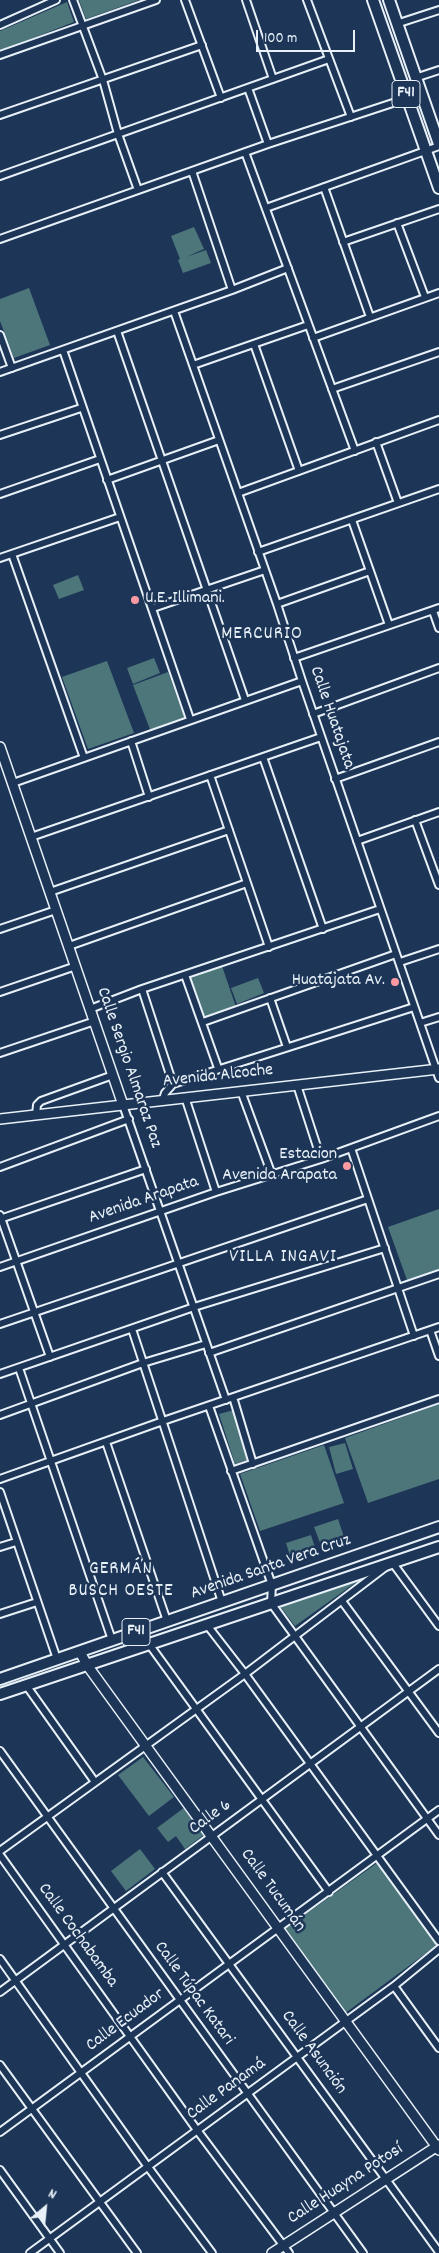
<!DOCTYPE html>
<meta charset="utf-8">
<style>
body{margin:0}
#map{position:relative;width:439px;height:2253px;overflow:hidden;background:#1d3557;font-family:Dekko,sans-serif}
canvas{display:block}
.north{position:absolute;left:20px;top:2183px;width:50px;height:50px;-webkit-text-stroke:4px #1d3557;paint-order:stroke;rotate:28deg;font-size:14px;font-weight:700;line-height:20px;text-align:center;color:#e8f1f8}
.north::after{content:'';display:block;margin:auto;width:18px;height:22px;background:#e8f1f8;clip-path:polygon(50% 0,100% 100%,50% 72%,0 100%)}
.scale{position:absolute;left:256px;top:30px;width:99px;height:22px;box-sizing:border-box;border:2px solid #e8f1f8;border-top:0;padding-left:6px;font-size:15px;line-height:18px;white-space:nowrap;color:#e8f1f8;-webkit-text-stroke:4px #1d3557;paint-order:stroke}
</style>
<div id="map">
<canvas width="439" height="2253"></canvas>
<div class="north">N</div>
<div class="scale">100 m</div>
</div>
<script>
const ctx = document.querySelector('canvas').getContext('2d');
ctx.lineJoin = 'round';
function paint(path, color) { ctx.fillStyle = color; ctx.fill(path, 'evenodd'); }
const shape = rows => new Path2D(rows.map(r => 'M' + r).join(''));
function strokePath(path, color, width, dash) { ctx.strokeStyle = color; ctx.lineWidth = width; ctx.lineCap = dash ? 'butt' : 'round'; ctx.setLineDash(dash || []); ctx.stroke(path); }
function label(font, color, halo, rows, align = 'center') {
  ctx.font = font + ' Dekko,sans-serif'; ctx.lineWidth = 5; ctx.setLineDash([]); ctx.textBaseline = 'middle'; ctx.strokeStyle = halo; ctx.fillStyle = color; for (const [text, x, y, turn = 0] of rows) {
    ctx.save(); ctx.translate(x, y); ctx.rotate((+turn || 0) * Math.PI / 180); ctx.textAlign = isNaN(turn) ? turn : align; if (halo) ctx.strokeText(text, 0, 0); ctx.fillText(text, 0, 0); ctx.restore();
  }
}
paint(shape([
 [79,0,139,0,86,19],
 [67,2,74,22,0,51,0,31],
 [194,227,204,249,186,257,206,250,211,263,183,273,178,260,180,259,171,236],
 [29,288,50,345,14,358,0,321,0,299],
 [78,575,84,590,59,599,53,585],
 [154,658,160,673,133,684,127,668],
 [107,661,134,733,88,749,62,677],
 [168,672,185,719,151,732,133,685],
 [222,966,236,1007,205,1018,190,978],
 [258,978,264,993,237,1004,231,988],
 [439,1209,439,1269,407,1280,388,1227],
 [439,1404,439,1479,368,1503,345,1438],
 [234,1410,249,1459,235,1464,219,1414],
 [345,1443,353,1469,336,1474,329,1447],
 [324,1445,344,1503,260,1531,240,1474],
 [338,1519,345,1540,322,1548,314,1527],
 [311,1535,316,1551,291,1559,286,1543],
 [369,1573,295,1626,279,1605],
 [143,1757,174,1797,149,1816,118,1775],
 [185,1807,205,1834,185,1849,176,1836,168,1842,157,1828],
 [140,1849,155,1869,126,1891,111,1871],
 [377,1863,437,1945,344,2014,285,1929]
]), '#4d767b');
const street = shape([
 [73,0,103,80,118,134,138,190],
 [185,0,221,98],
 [246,0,273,79],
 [307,0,351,117],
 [396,24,439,10],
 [0,25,56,0],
 [0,55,156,0],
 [415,78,439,70],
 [248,88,268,144],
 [0,115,202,45],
 [245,152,355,451],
 [192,171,232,290],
 [0,176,329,59],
 [324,187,370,317],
 [266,208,439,146],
 [397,223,425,297],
 [0,239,268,144,408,98],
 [343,242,439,209],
 [174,311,277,604,302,681,439,1078],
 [117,331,245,700],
 [0,335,12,368],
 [313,338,439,293],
 [254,344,299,471],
 [63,350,190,719],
 [193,365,308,325],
 [0,372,232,290,288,268],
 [332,389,439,352],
 [0,435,81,408],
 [376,442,398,503],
 [107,480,219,440],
 [238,493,439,420],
 [0,494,100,459],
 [352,520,389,625],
 [258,552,439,489],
 [12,554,84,758],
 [0,558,120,517],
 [277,604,370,571],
 [153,608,265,570],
 [433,611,439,628],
 [294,658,439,608],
 [313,714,439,668],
 [131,741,149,797],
 [263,757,323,929],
 [210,775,269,947],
 [335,779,439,742],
 [13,783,302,681],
 [415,820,439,885],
 [31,837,321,737],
 [357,841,439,812],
 [50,892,229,830],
 [0,929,56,910],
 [69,946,247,883],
 [400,962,439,949],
 [185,975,218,1068],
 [142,989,173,1084],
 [0,992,76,966],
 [270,998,287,1047],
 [90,1009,142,989,380,909],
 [203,1022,396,954],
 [420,1023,439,1017],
 [0,1053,95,1021],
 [297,1085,321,1159],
 [241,1091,272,1175],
 [185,1097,216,1192],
 [163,1099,165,1093,173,1084,414,1007],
 [123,1105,226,1400],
 [36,1115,37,1105,41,1101,113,1075],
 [351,1148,414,1336],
 [0,1167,129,1119],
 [0,1215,50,1357],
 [0,1219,146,1169],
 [0,1267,216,1192,321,1159,439,1116],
 [0,1324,368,1199],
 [132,1329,222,1602],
 [430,1330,439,1356],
 [209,1353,439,1274],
 [19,1368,112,1640],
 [0,1374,194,1307,385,1248],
 [233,1397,253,1464],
 [209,1406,272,1585,271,1603,439,1835],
 [0,1415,143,1363,206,1344],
 [106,1442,167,1621],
 [231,1471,439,1399],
 [0,1479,163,1421,439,1327],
 [0,1492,57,1659],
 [0,1547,16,1542],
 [342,1601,439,1733],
 [0,1614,37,1602],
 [207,1625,245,1674,439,1941],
 [149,1644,329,1892],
 [26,1685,95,1782],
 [0,1751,363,2253],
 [0,1851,245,1674,392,1562,439,1626],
 [0,1855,197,2130,289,2253],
 [162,1872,439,2252],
 [0,1959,148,2167,212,2253],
 [394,1986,439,2048],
 [0,1992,439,1669],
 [0,2065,137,2253],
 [0,2132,439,1810],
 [0,2170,60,2253],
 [30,2253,394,1986,439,1949]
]);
const secondary = shape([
 [0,747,123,1105],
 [0,1119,439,1069],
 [80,1652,87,1665,439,2150],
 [272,2253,439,2145]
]);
const primary = shape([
 [373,0,439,188],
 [389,0,439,144],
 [0,1679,439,1527],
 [0,1694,439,1547]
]);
strokePath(street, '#e8f1f8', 10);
strokePath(secondary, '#e8f1f8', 12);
strokePath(primary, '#e8f1f8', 14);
strokePath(street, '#1d3557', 6);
strokePath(secondary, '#1d3557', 9);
strokePath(primary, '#1d3557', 10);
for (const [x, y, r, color] of [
 [135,600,5,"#ff9aa2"],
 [395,982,5,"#ff9aa2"],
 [347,1166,5,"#ff9aa2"]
]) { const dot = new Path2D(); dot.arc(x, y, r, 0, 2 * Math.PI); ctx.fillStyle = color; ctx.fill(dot); strokePath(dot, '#1d3557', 2); }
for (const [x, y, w] of [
 [406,94,28],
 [136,1632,28]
]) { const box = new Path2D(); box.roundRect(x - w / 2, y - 13.5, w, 27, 4); ctx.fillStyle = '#1d3557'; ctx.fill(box); strokePath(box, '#e8f1f8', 1); }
label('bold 16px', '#e8f1f8', null, [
 ["F41",406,94],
 ["F41",136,1632]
]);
label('18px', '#e8f1f8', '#1d3557', [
 ["U.E. Illimani.",145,600,"left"],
 ["Huatajata Av.",385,982],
 ["Estacion",337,1156],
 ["Avenida Arapata",337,1177]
], 'right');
label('18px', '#e8f1f8', '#1d3557', [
 ["Calle Huatajata",331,718,71],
 ["Calle Sergio Almaraz Paz",128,1068,71],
 ["Avenida Alcoche",218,1077,-6],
 ["Avenida Arapata",144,1201,-19],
 ["Avenida Santa Vera Cruz",271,1568,-19],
 ["Calle 6",211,1818,-36],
 ["Calle Tucumán",272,1891,54],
 ["Calle Cochabamba",77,1936,54],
 ["Calle Túpac Katari",193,1994,54],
 ["Calle Ecuador",126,2021,-37],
 ["Calle Asunción",313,2053,54],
 ["Calle Panamá",227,2090,-36],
 ["Calle Huayna Potosí",346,2185,-33]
]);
ctx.letterSpacing = '1px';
label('19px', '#e8f1f8', '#1d3557', [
 ["MERCURIO",262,635],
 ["VILLA INGAVI",283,1258],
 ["GERMÁN",121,1570],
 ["BUSCH OESTE",121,1592]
]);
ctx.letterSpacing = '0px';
</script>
